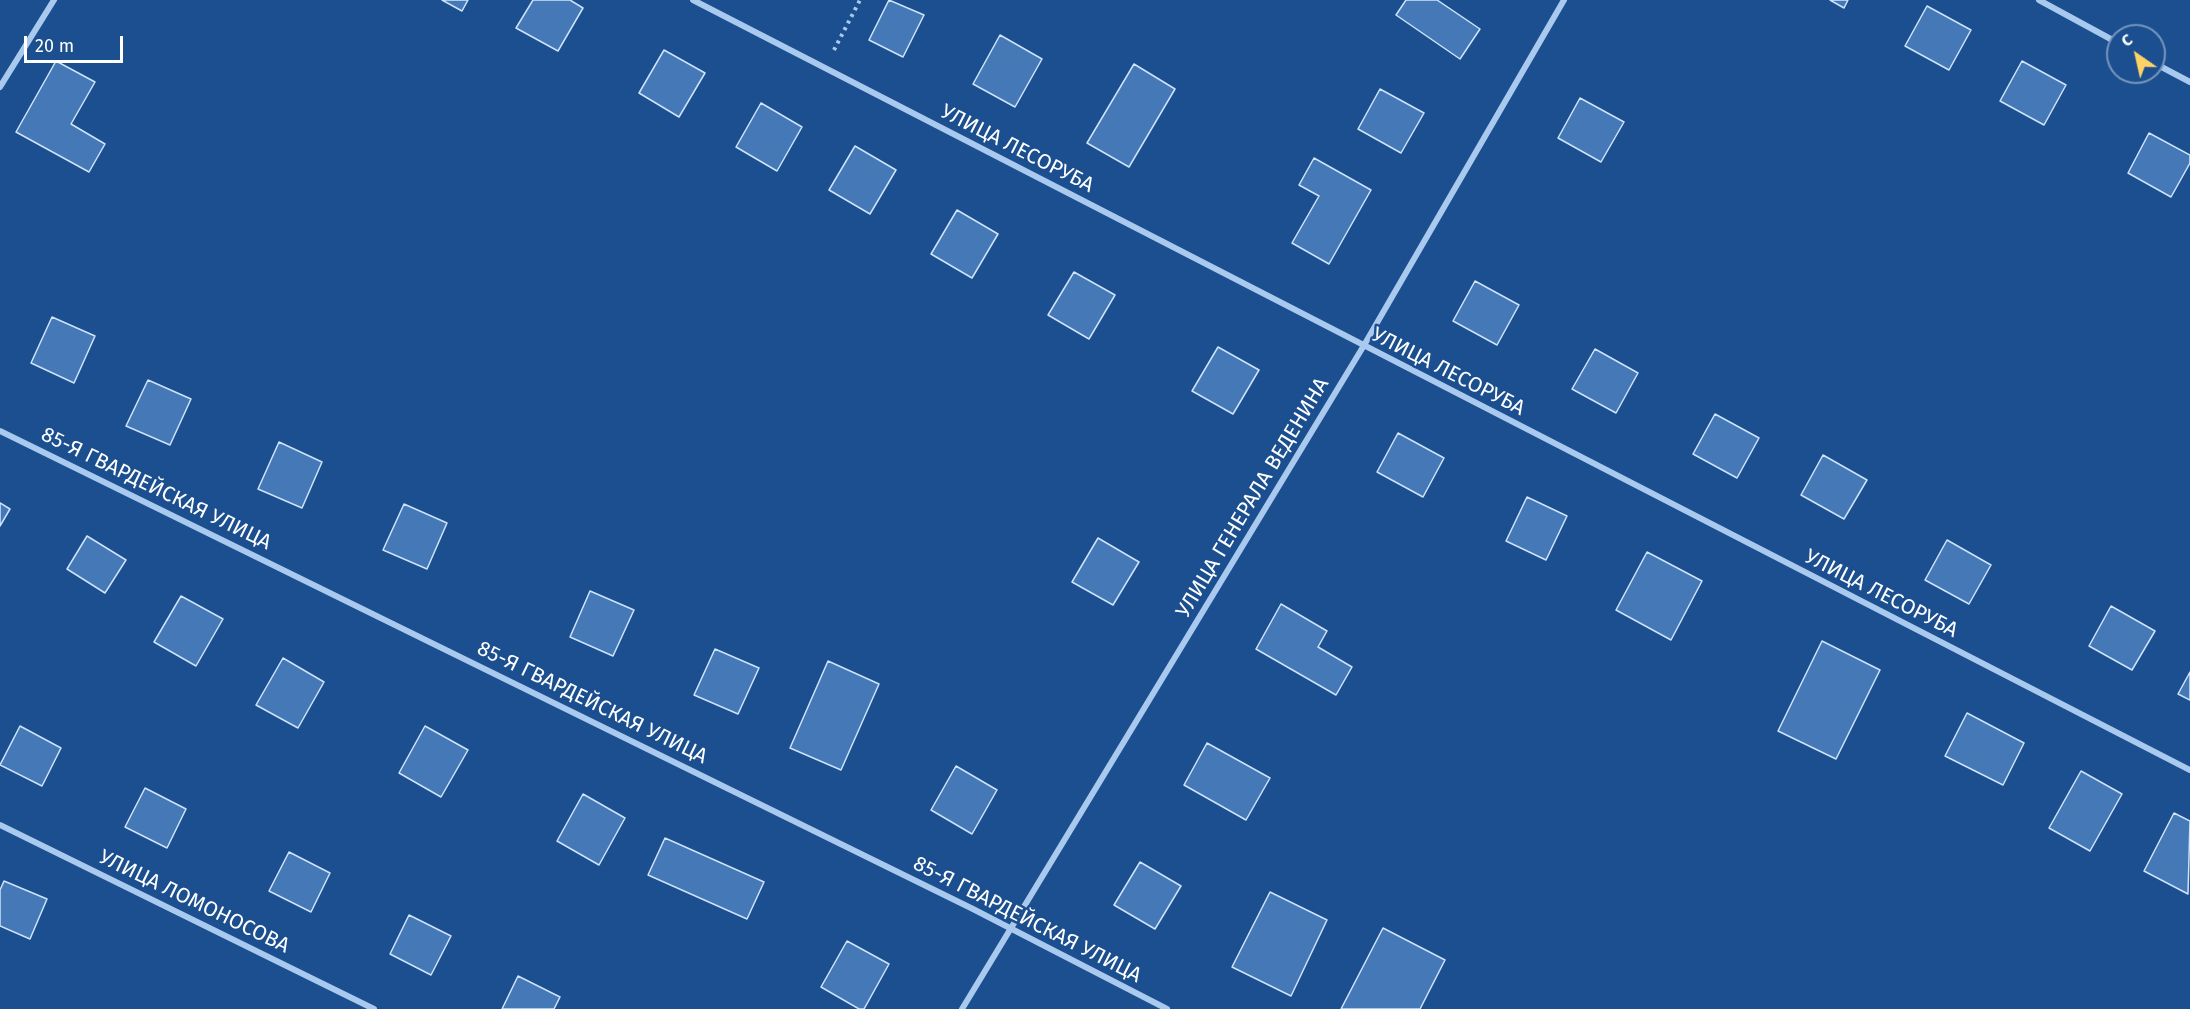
<!DOCTYPE html>
<meta charset="utf-8">
<style>
body{margin:0}
#map{position:relative;width:2190px;height:1009px;overflow:hidden;background:#1b4f8f;font-family:"Fira Sans",sans-serif}
canvas{display:block}
.north{position:absolute;left:2106px;top:24px;width:60px;height:60px;box-sizing:border-box;background:#1b4f8f;border:2px solid #7695bc;border-radius:50%;rotate:326deg;font-size:16px;font-weight:700;line-height:24px;text-align:center;color:#fff}
.north::after{content:'';display:block;margin:auto;width:21px;height:27px;background:#ffd166;clip-path:polygon(50% 0,100% 100%,50% 72%,0 100%)}
.scale{position:absolute;left:24px;top:36px;width:99px;height:27px;box-sizing:border-box;border:3px solid #fff;border-top:0;padding-left:8px;font-size:18px;line-height:21px;white-space:nowrap;color:#fff;-webkit-text-stroke:4px #1b4f8f;paint-order:stroke}
</style>
<div id="map">
<canvas width="2190" height="1009"></canvas>
<div class="north">С</div>
<div class="scale">20 m</div>
</div>
<script>
const ctx = document.querySelector('canvas').getContext('2d');
ctx.lineJoin = 'round';
function paint(path, color) { ctx.fillStyle = color; ctx.fill(path, 'evenodd'); }
const shape = rows => new Path2D(rows.map(r => 'M' + r).join(''));
function strokePath(path, color, width, dash) { ctx.strokeStyle = color; ctx.lineWidth = width; ctx.lineCap = dash ? 'butt' : 'round'; ctx.setLineDash(dash || []); ctx.stroke(path); }
function label(font, color, halo, rows, align = 'center') {
  ctx.font = font + ' "Fira Sans",sans-serif'; ctx.lineWidth = 5; ctx.setLineDash([]); ctx.textBaseline = 'middle'; ctx.strokeStyle = halo; ctx.fillStyle = color; for (const [text, x, y, turn = 0] of rows) {
    ctx.save(); ctx.translate(x, y); ctx.rotate((+turn || 0) * Math.PI / 180); ctx.textAlign = isNaN(turn) ? turn : align; if (halo) ctx.strokeText(text, 0, 0); ctx.fillText(text, 0, 0); ctx.restore();
  }
}
const building = shape([
 [442,0,468,0,462,11,442,0],
 [533,0,570,0,583,8,558,51,516,28,533,0],
 [889,0,924,15,903,57,869,40,889,0],
 [1406,0,1437,0,1480,29,1460,59,1396,15,1406,0],
 [1830,0,1848,0,1844,8,1830,0],
 [1927,6,1971,30,1949,70,1905,46,1927,6],
 [1000,35,1042,59,1015,107,973,84,1000,35],
 [664,50,705,73,679,117,639,93,664,50],
 [56,61,95,82,71,124,105,144,89,172,16,132,56,61],
 [2022,61,2066,85,2044,125,2000,101,2022,61],
 [1134,64,1175,89,1129,167,1087,143,1134,64],
 [1380,89,1424,113,1401,153,1358,129,1380,89],
 [1580,98,1624,122,1601,162,1558,138,1580,98],
 [761,103,802,127,777,171,736,147,761,103],
 [2149,133,2190,155,2190,163,2171,197,2128,173,2149,133],
 [855,146,896,170,870,214,829,190,855,146],
 [1314,158,1371,190,1329,264,1292,243,1319,196,1299,185,1314,158],
 [957,210,998,234,972,278,931,254,957,210],
 [1074,272,1115,295,1089,339,1048,315,1074,272],
 [1475,281,1519,305,1497,345,1453,321,1475,281],
 [52,317,95,336,74,383,31,363,52,317],
 [1218,347,1259,370,1233,414,1192,391,1218,347],
 [1595,349,1638,373,1616,413,1572,389,1595,349],
 [148,380,191,399,170,445,126,426,148,380],
 [1715,414,1759,438,1737,478,1693,454,1715,414],
 [1398,433,1444,458,1423,497,1377,472,1398,433],
 [279,442,322,462,302,508,258,489,279,442],
 [1823,455,1867,480,1844,519,1801,495,1823,455],
 [1527,497,1567,516,1546,560,1506,541,1527,497],
 [0,503,10,509,0,526,0,503],
 [404,504,447,523,427,569,383,550,404,504],
 [87,536,126,560,105,593,67,569,87,536],
 [1098,538,1139,562,1113,605,1072,582,1098,538],
 [1947,540,1991,565,1969,604,1925,580,1947,540],
 [1647,552,1702,581,1671,640,1616,610,1647,552],
 [590,591,634,610,613,656,570,637,590,591],
 [181,596,223,619,196,666,154,642,181,596],
 [1281,604,1327,631,1318,647,1352,667,1336,695,1256,649,1281,604],
 [2111,606,2155,631,2132,670,2089,646,2111,606],
 [1822,641,1880,670,1836,759,1778,731,1822,641],
 [715,649,759,668,738,714,694,695,715,649],
 [283,658,324,682,298,728,256,705,283,658],
 [828,661,879,684,841,770,790,748,828,661],
 [2190,672,2190,700,2178,694,2190,672],
 [1967,713,2024,743,2003,785,1945,756,1967,713],
 [20,726,61,748,42,786,0,765,20,726],
 [425,726,468,750,441,797,399,773,425,726],
 [1207,743,1270,778,1246,820,1184,785,1207,743],
 [956,766,997,790,972,834,931,810,956,766],
 [2081,771,2122,794,2090,851,2049,828,2081,771],
 [145,788,186,809,167,848,125,827,145,788],
 [583,794,625,818,599,865,557,841,583,794],
 [2174,813,2190,821,2188,894,2144,871,2174,813],
 [665,838,764,882,747,919,648,875,665,838],
 [289,852,330,873,311,912,269,891,289,852],
 [1140,862,1181,886,1155,929,1114,905,1140,862],
 [4,881,47,899,30,939,0,926,0,890,4,881],
 [1270,892,1327,920,1291,996,1232,967,1270,892],
 [409,915,451,936,431,975,390,954,409,915],
 [1383,928,1445,960,1420,1009,1341,1009,1383,928],
 [847,941,889,964,864,1009,859,1009,821,987,847,941],
 [518,976,560,997,554,1009,502,1009,518,976]
]);
paint(building, '#4478b7');
strokePath(building, '#cfe3fa', 1.5);
strokePath(shape([
 [834,50,860,0]
]), '#a9c9ee', 4, [3, 4.5]);
strokePath(shape([
 [693,0,2190,770],
 [2039,0,2118,43],
 [2154,63,2190,82],
 [0,87,54,0],
 [0,431,973,909,1167,1009],
 [0,825,374,1009],
 [962,1009,1363,347,1564,0]
]), '#a9c9ee', 6);
label('21px', '#fff', '#1b4f8f', [
 ["УЛИЦА ЛЕСОРУБА",1017,149,27],
 ["УЛИЦА ЛЕСОРУБА",1448,372,27],
 ["85-Я ГВАРДЕЙСКАЯ УЛИЦА",156,489,26],
 ["УЛИЦА ГЕНЕРАЛА ВЕДЕНИНА",1253,498,-59],
 ["УЛИЦА ЛЕСОРУБА",1881,594,27],
 ["85-Я ГВАРДЕЙСКАЯ УЛИЦА",592,703,26],
 ["УЛИЦА ЛОМОНОСОВА",194,902,26],
 ["85-Я ГВАРДЕЙСКАЯ УЛИЦА",1027,920,27]
]);
</script>
